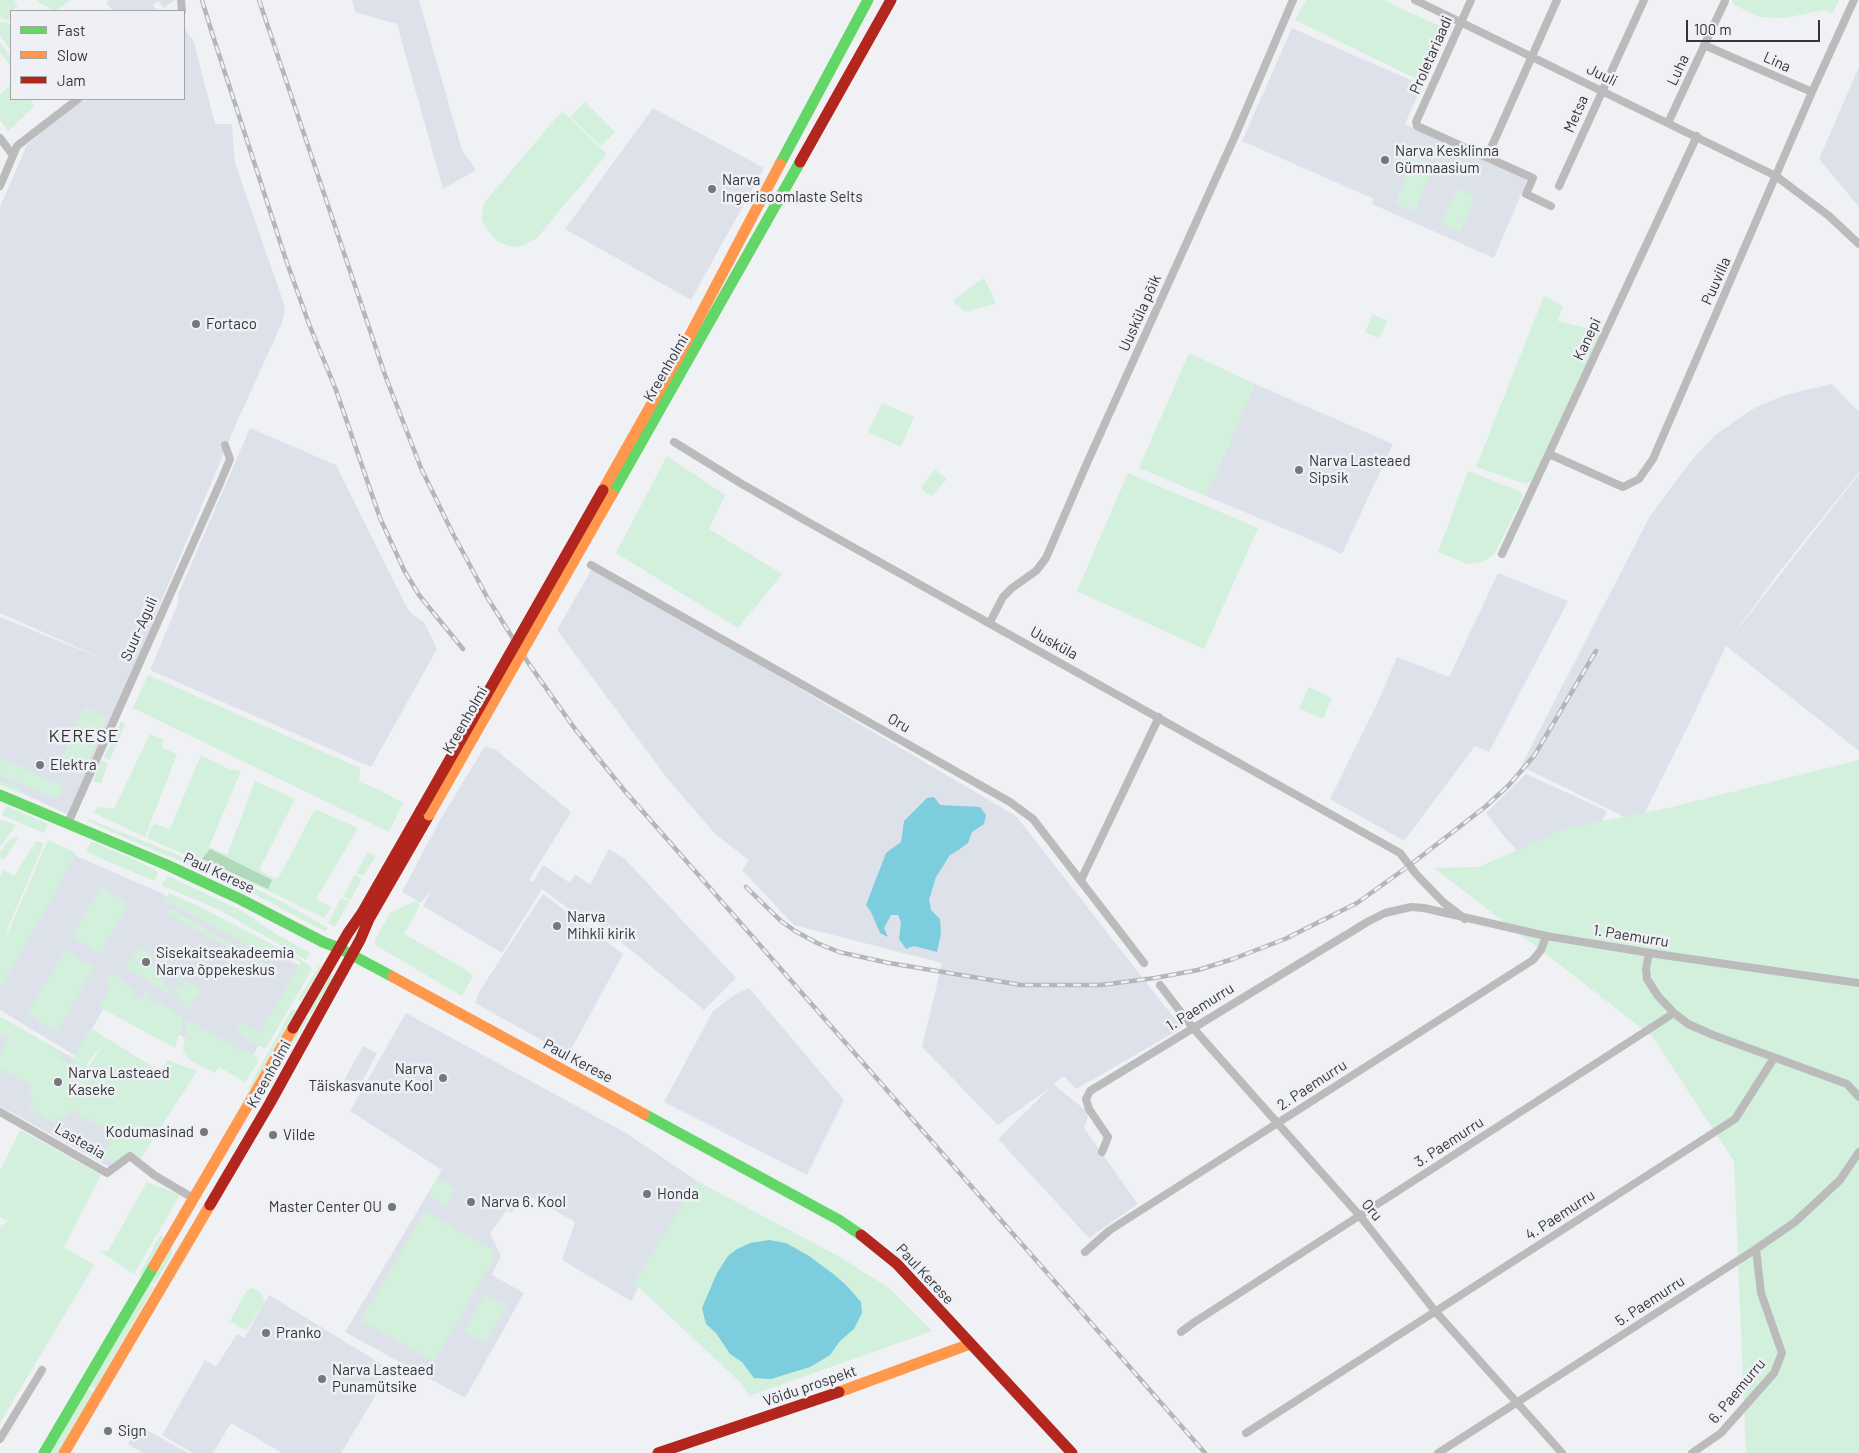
<!DOCTYPE html>
<meta charset="utf-8">
<style>
body{margin:0}
#map{position:relative;width:1859px;height:1453px;overflow:hidden;background:#eff1f4;font-family:Barlow,sans-serif}
canvas{display:block}
.legend{position:absolute;left:10px;top:10px;width:175px;height:90px;box-sizing:border-box;background:#eef0f5;border:1px solid #a4a5a9;margin:0;padding:6px 9px;list-style:none;font-size:15px;color:#343537}
.legend li{display:flex;align-items:center;gap:10px;height:25px}
.legend b{width:25px;border:1px solid #a4a5a9}
.scale{position:absolute;left:1686px;top:20px;width:134px;height:22px;box-sizing:border-box;border:2px solid #343537;border-top:0;padding-left:6px;font-size:15px;line-height:18px;white-space:nowrap;color:#343537;-webkit-text-stroke:4px #eef0f5;paint-order:stroke}
</style>
<div id="map">
<canvas width="1859" height="1453"></canvas>
<ul class="legend">
<li><b style="height:6px;background:#63d668"></b>Fast</li>
<li><b style="height:6px;background:#ff974d"></b>Slow</li>
<li><b style="height:6px;background:#b3261e"></b>Jam</li>
</ul>
<div class="scale">100 m</div>
</div>
<script>
const ctx = document.querySelector('canvas').getContext('2d');
ctx.lineJoin = 'round';
function paint(path, color) { ctx.fillStyle = color; ctx.fill(path, 'evenodd'); }
const shape = rows => new Path2D(rows.map(r => 'M' + r).join(''));
function strokePath(path, color, width, dash) { ctx.strokeStyle = color; ctx.lineWidth = width; ctx.lineCap = dash ? 'butt' : 'round'; ctx.setLineDash(dash || []); ctx.stroke(path); }
function label(font, color, halo, rows, align = 'center') {
  ctx.font = font + ' Barlow,sans-serif'; ctx.lineWidth = 5; ctx.setLineDash([]); ctx.textBaseline = 'middle'; ctx.strokeStyle = halo; ctx.fillStyle = color; for (const [text, x, y, turn = 0] of rows) {
    ctx.save(); ctx.translate(x, y); ctx.rotate((+turn || 0) * Math.PI / 180); ctx.textAlign = isNaN(turn) ? turn : align; if (halo) ctx.strokeText(text, 0, 0); ctx.fillText(text, 0, 0); ctx.restore();
  }
}
paint(shape([
 [109,0,175,0,164,8,158,1,153,5,158,11,113,11,106,2],
 [352,0,419,0,462,150,476,170,443,189,397,24,355,12],
 [184,28,194,42,215,124,232,124,235,163,285,307,282,323,236,424,71,816,0,783,0,617,106,660,0,613,0,207,27,145,82,99,84,102,88,99,184,99],
 [1292,28,1422,85,1405,124,1528,178,1494,258,1372,204,1374,199,1242,141],
 [1859,67,1859,207,1819,159],
 [653,108,764,168,691,300,565,229],
 [1255,384,1393,444,1342,554,1302,536,1206,496],
 [1832,384,1859,412,1859,472,1776,576,1730,639,1859,474,1859,751,1726,646,1693,716,1639,824,1521,766,1650,516,1691,461,1715,435,1756,407,1785,395],
 [250,428,336,465,407,608,413,615,424,622,437,649,371,767,150,670,179,601,178,595],
 [593,567,1016,816,1182,1028,1076,1089,1064,1076,1053,1084,1089,1113,1084,1128,1138,1204,1089,1238,998,1139,1052,1086,998,1125,922,1047,942,963,794,925,742,870,749,860,715,834,667,778,557,630],
 [1498,573,1568,601,1489,752,1475,746,1404,841,1330,799,1378,702,1397,657,1449,677],
 [485,746,496,750,571,812,529,880,533,882,543,865,570,883,575,874,590,885,609,849,625,859,736,978,704,1010,592,918,588,923,542,889,502,953,423,906,432,889,421,903,402,892,440,820],
 [1526,774,1607,811,1571,888,1534,869,1502,834,1486,813],
 [51,845,159,892,306,969,243,1071,111,996,76,1056,0,1010,0,955],
 [543,894,623,954,568,1055,475,1003,479,992],
 [749,988,844,1100,807,1175,664,1102,713,1011,736,994],
 [406,1013,626,1133,697,1181,631,1301,562,1260,575,1222,525,1193,512,1213,507,1210,490,1233,501,1256,492,1275,524,1293,465,1398,345,1332,442,1170,350,1111],
 [0,1017,155,1104,117,1162,109,1167,0,1106],
 [363,1046,377,1053,357,1091,343,1082],
 [269,1295,391,1370,341,1453,282,1453,231,1423,213,1453,193,1453,162,1435,205,1360,216,1367,237,1334,244,1338],
 [139,1426,188,1453,143,1453,128,1444]
]), '#dde2ea');
paint(shape([
 [0,0,14,0,18,6,11,11,9,20,2,19,0,16],
 [37,0,70,0,55,11,52,11,45,5,37,2],
 [1306,0,1385,0,1397,7,1449,30,1443,47,1425,83,1295,20],
 [1732,0,1839,0,1832,14,1824,10,1784,18,1760,17,1734,5],
 [0,22,9,23,11,36,11,50,0,36],
 [0,43,11,57,11,66,0,52],
 [11,85,11,99,29,99,35,106,8,131,0,120,0,94],
 [585,102,615,132,601,146,570,117],
 [562,111,607,154,536,239,519,247,509,246,498,242,485,227,482,219,484,203],
 [1414,157,1434,165,1415,212,1395,204],
 [1457,189,1475,197,1460,232,1441,223],
 [984,278,996,303,965,312,955,304,955,299],
 [1544,296,1563,306,1558,321,1586,328,1592,326,1602,331,1532,481,1526,484,1476,467],
 [1373,314,1387,321,1380,338,1365,332],
 [1189,353,1255,384,1206,496,1139,468],
 [882,403,914,417,901,447,868,432],
 [667,456,725,495,709,529,782,574,738,628,616,553],
 [935,469,947,479,931,496,929,493,927,494,921,487],
 [1468,471,1519,491,1523,496,1495,553,1483,562,1467,564,1438,552],
 [1128,473,1258,528,1204,649,1077,591],
 [148,675,360,768,359,782,378,789,403,803,389,832,133,708],
 [1309,687,1332,698,1323,719,1299,708],
 [84,707,107,717,83,775,72,770,73,767,60,762],
 [121,722,125,724,110,760,104,757],
 [150,734,164,740,162,748,177,754,145,837,94,813,97,807,114,809],
 [201,755,229,769,241,771,209,847,227,855,255,781,295,799,259,870,275,879,279,877,315,809,358,828,316,899,331,907,324,918,269,891,147,838,151,828,155,824,170,829],
 [0,758,65,787,57,799,0,775],
 [1859,760,1859,1453,1746,1453,1734,1161,1652,1036,1434,868,1478,867,1567,828,1668,808],
 [101,761,108,763,101,784,93,781],
 [0,780,22,790,19,793,0,785],
 [6,806,48,824,44,833,2,815],
 [0,819,16,825,0,847],
 [89,819,232,877,288,905,328,928,325,931,322,930,237,885,109,831,88,821],
 [15,837,18,838,4,860,0,858,0,852,8,841],
 [48,840,76,853,64,873,64,877,0,989,0,877,4,870,14,876,36,841,44,843,6,932,9,930],
 [91,841,155,869,158,874,154,881,86,852],
 [368,852,376,856,363,876,356,873],
 [355,875,362,879,350,900,343,896],
 [168,876,242,911,278,935,310,953,306,960,220,910,161,885],
 [101,887,129,904,100,953,72,936],
 [169,893,198,906,302,960,311,967,312,970,265,1049,235,1031,241,1022,260,1033,301,962,279,949,272,959,168,902,165,900],
 [341,898,349,902,335,927,328,923],
 [415,901,420,905,404,934,465,969,473,976,462,996,375,945,375,940,390,913],
 [170,908,274,969,272,972,167,913],
 [138,947,154,956,149,961,152,963,151,966,157,969,157,974,169,988,168,990,171,992,170,994,126,967],
 [65,950,94,967,57,1032,27,1014],
 [319,966,321,967,301,1001,298,999],
 [161,967,201,990,187,1011,182,1008,184,1005,183,1002,179,999,180,997,177,995,178,993,174,991,177,990,177,986,182,988,184,982,161,971],
 [111,973,135,990,134,992,138,994,137,996,134,994,132,998,135,999,136,998,142,999,145,991,151,995,149,1000,156,1005,159,1001,183,1018,181,1021,183,1023,182,1030,180,1031,175,1048,99,1007,111,988,105,984],
 [329,974,334,976,311,1014,308,1012],
 [292,1009,296,1011,250,1090,248,1089],
 [305,1016,308,1018,262,1097,260,1096],
 [0,1017,61,1052,58,1058,70,1064,90,1028,160,1071,167,1060,197,1071,141,1158,130,1153,116,1164,106,1158,105,1152,110,1142,104,1139,108,1130,71,1110,66,1119,59,1116,55,1124,29,1108,34,1099,28,1095,32,1086,0,1068,0,1056,8,1037,0,1035],
 [103,1044,65,1105,89,1061],
 [187,1020,243,1051,244,1049,258,1057,256,1060,258,1062,245,1082,219,1067,215,1073,191,1061,183,1052,184,1040,187,1037,185,1035,185,1031,188,1028,186,1026],
 [20,1130,101,1175,64,1247,94,1265,0,1423,0,1226,8,1221,0,1217,0,1171],
 [437,1178,455,1188,446,1206,429,1196],
 [697,1181,840,1257,889,1288,932,1331,749,1396,742,1384,634,1283],
 [147,1182,180,1195,134,1274,99,1251,108,1251],
 [425,1211,493,1250,495,1256,434,1362,361,1320],
 [160,1235,164,1238,142,1276,139,1275],
 [168,1250,171,1250,172,1254,155,1284,150,1281],
 [148,1284,154,1287,95,1389,93,1389,90,1385],
 [253,1288,261,1293,265,1302,246,1331,230,1321,247,1290],
 [485,1294,507,1306,485,1343,464,1331],
 [87,1389,93,1392,58,1453,50,1453]
]), '#d2f0db');
paint(shape([
 [210,849,272,880,268,889,202,859]
]), '#b0d9bc');
paint(shape([
 [934,797,940,805,980,807,986,815,984,824,972,832,968,843,957,851,950,855,936,877,929,900,931,910,940,919,941,933,937,952,914,946,906,949,899,939,901,922,898,915,891,915,884,928,888,937,880,933,871,912,866,905,886,853,901,842,904,821,927,798],
 [769,1240,786,1243,809,1256,832,1273,846,1285,861,1302,862,1313,854,1329,840,1341,830,1355,810,1367,771,1379,754,1378,742,1362,730,1354,716,1333,706,1324,702,1308,717,1273,728,1256,737,1249,750,1243]
]), '#7ccdde');
strokePath(shape([
 [181,0,182,11],
 [1415,0,1776,176,1829,216,1859,244],
 [1471,0,1416,122,1417,126,1533,178,1526,194,1551,206],
 [1704,45,1812,92],
 [1668,123,1725,1],
 [0,138,12,154],
 [1487,157,1557,0],
 [0,186,17,146,78,99],
 [1559,186,1644,0],
 [674,442,742,484,808,522,1400,853,1416,874,1443,902,1465,919],
 [1549,454,1623,487,1639,479,1653,459,1812,92,1854,0],
 [1502,554,1697,136],
 [591,565,1010,802,1033,819,1144,963],
 [990,622,1003,597,1012,588,1036,571,1046,558,1087,463,1235,136,1293,0],
 [68,823,220,483,230,459,225,445],
 [1081,880,1159,717],
 [1649,953,1646,969,1647,979,1658,996,1674,1013,1688,1024,1713,1035,1847,1084,1859,1097],
 [1160,985,1193,1028,1360,1216,1435,1311,1562,1453],
 [0,1112,107,1173,130,1156,154,1175,193,1198],
 [1102,1152,1108,1137,1089,1109,1086,1099,1090,1091,1369,921,1385,913,1411,907,1424,908,1546,936,1663,955,1859,983],
 [1085,1252,1110,1230,1533,960,1541,950,1546,936],
 [1181,1332,1193,1323,1674,1013],
 [1246,1433,1735,1119,1774,1058],
 [0,1439,42,1370],
 [1438,1453,1756,1249,1795,1222,1840,1180,1859,1152],
 [1692,1453,1721,1433,1774,1373,1782,1353,1761,1293,1756,1249]
]), '#babbba', 8);
strokePath(shape([
 [780,164,868,0],
 [612,494,800,162],
 [0,795,167,865,240,899,323,942,339,948,393,977],
 [644,1114,839,1220,861,1235],
 [44,1453,154,1266]
]), '#63d668', 11);
strokePath(shape([
 [603,490,681,352,780,164],
 [393,977,644,1114],
 [154,1266,293,1028],
 [839,1392,970,1344],
 [64,1453,210,1205]
]), '#ff974d', 11);
strokePath(shape([
 [800,162,891,0],
 [293,1028,348,933,362,913,421,810],
 [210,1205,270,1103,360,940,369,919,429,815],
 [861,1235,897,1264,1072,1453],
 [658,1453,839,1392]
]), '#b3261e', 11);
const rail = shape([
 [202,0,212,33,285,257,309,324,336,390,380,518,404,570,419,595,463,649],
 [259,0,385,375,421,468,452,532,487,597,529,664,575,729,624,790,1205,1453],
 [746,887,781,921,795,931,817,943,839,952,889,963,1021,985,1101,985,1155,978,1198,970,1233,959,1285,939,1357,903,1410,865,1485,807,1508,786,1534,756,1596,651]
]);
strokePath(rail, '#b5b6b8', 4.5);
strokePath(rail, '#eef0f5', 2.5, [8]);
strokePath(shape([
 [429,815,612,494]
]), '#ff974d', 11);
strokePath(shape([
 [421,810,603,490]
]), '#b3261e', 11);
for (const [x, y, r, color] of [
 [1385,160,5,"#757779"],
 [712,189,5,"#757779"],
 [196,324,5,"#757779"],
 [1299,470,5,"#757779"],
 [40,765,5,"#757779"],
 [557,926,5,"#757779"],
 [146,962,5,"#757779"],
 [443,1078,5,"#757779"],
 [58,1082,5,"#757779"],
 [204,1132,5,"#757779"],
 [273,1135,5,"#757779"],
 [647,1194,5,"#757779"],
 [471,1202,5,"#757779"],
 [392,1207,5,"#757779"],
 [266,1333,5,"#757779"],
 [322,1379,5,"#757779"],
 [108,1431,5,"#757779"]
]) { const dot = new Path2D(); dot.arc(x, y, r, 0, 2 * Math.PI); ctx.fillStyle = color; ctx.fill(dot); strokePath(dot, '#eef0f5', 2); }
label('15px', '#343537', '#eef0f5', [
 ["Proletariaadi",1431,55,-66],
 ["Lina",1777,62,24],
 ["Luha",1678,70,-65],
 ["Juuli",1602,75,26],
 ["Metsa",1576,114,-66],
 ["Puuvilla",1716,281,-66],
 ["Uusküla põik",1140,313,-66],
 ["Kanepi",1587,339,-65],
 ["Kreenholmi",666,368,-60],
 ["Suur-Aguli",139,629,-66],
 ["Uusküla",1054,643,29],
 ["Kreenholmi",465,720,-60],
 ["Oru",899,723,30],
 ["Paul Kerese",219,873,25],
 ["1. Paemurru",1631,936,9],
 ["1. Paemurru",1200,1007,-32],
 ["Paul Kerese",578,1061,28],
 ["Kreenholmi",269,1074,-61],
 ["2. Paemurru",1312,1085,-33],
 ["Lasteaia",80,1141,30],
 ["3. Paemurru",1449,1142,-33],
 ["Oru",1372,1210,50],
 ["4. Paemurru",1560,1215,-33],
 ["Paul Kerese",925,1274,47],
 ["5. Paemurru",1650,1301,-33],
 ["Võidu prospekt",810,1386,-19],
 ["6. Paemurru",1737,1391,-50]
]);
label('15px', '#343537', '#eef0f5', [
 ["Narva Kesklinna",1395,151],
 ["Gümnaasium",1395,168],
 ["Narva",722,180],
 ["Ingerisoomlaste Selts",722,197],
 ["Fortaco",206,324],
 ["Narva Lasteaed",1309,461],
 ["Sipsik",1309,478],
 ["Elektra",50,765],
 ["Narva",567,917],
 ["Mihkli kirik",567,934],
 ["Sisekaitseakadeemia",156,953],
 ["Narva õppekeskus",156,970],
 ["Narva",433,1069,"right"],
 ["Täiskasvanute Kool",433,1086,"right"],
 ["Narva Lasteaed",68,1073],
 ["Kaseke",68,1090],
 ["Kodumasinad",194,1132,"right"],
 ["Vilde",283,1135],
 ["Honda",657,1194],
 ["Narva 6. Kool",481,1202],
 ["Master Center OU",382,1207,"right"],
 ["Pranko",276,1333],
 ["Narva Lasteaed",332,1370],
 ["Punamütsike",332,1387],
 ["Sign",118,1431]
], 'left');
ctx.letterSpacing = '1px';
label('18px', '#343537', '#eef0f5', [
 ["KERESE",84,736]
]);
ctx.letterSpacing = '0px';
</script>
